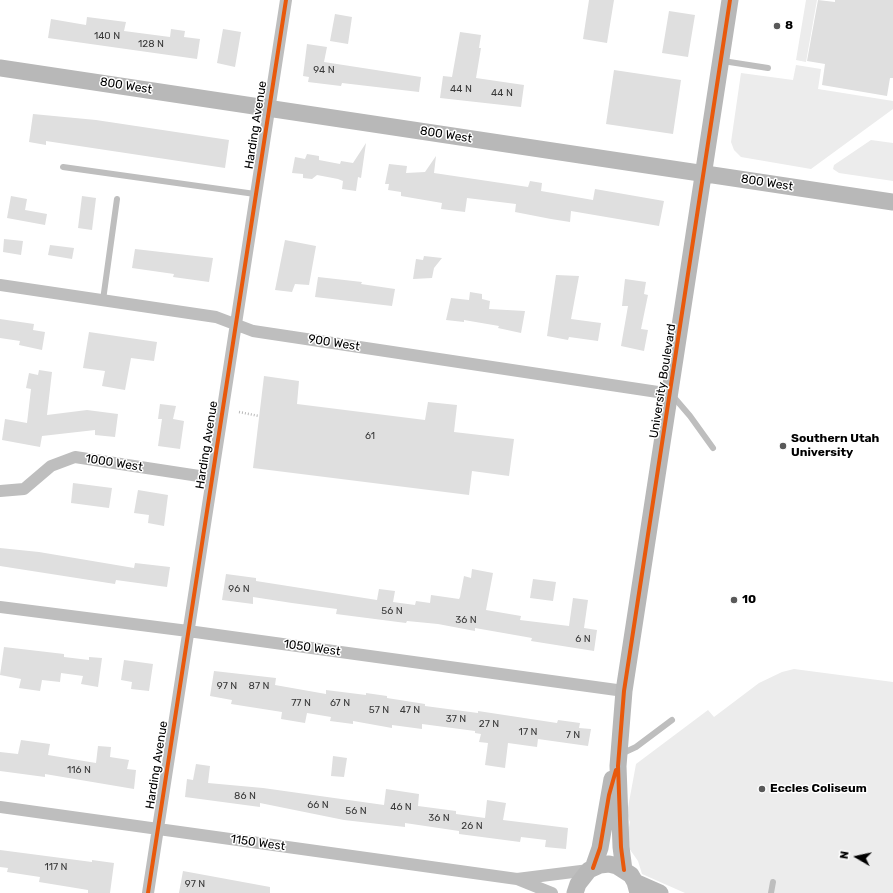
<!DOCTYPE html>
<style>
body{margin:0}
#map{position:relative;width:893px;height:893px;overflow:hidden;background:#fff;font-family:Rubik,sans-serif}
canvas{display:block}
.north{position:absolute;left:837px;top:837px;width:40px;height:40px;-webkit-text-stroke:3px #fff;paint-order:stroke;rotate:279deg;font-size:11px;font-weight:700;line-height:16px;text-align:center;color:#000}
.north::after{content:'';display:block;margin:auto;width:14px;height:18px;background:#000;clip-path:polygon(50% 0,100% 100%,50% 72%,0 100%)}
</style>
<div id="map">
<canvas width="893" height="893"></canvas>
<div class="north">N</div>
</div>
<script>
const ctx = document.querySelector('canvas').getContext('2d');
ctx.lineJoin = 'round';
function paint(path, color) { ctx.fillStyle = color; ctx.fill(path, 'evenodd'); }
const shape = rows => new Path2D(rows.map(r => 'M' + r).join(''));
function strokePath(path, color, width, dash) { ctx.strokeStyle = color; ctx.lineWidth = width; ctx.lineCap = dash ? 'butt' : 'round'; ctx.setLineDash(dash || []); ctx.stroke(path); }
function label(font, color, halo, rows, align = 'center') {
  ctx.font = font + ' Rubik,sans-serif'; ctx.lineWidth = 3; ctx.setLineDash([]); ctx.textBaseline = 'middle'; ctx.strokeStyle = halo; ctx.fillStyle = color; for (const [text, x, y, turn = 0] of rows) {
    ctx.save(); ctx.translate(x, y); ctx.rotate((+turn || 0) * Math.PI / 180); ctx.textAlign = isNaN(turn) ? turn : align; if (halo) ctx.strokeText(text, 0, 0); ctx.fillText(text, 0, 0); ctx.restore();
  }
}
paint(shape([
 [806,0,817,0,806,62,796,60],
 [796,65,821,69,818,89,893,101,893,109,811,169,741,157,734,150,731,142,741,73,793,80],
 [871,140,893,143,893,181,839,173,833,169,834,165],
 [794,669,893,682,893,893,685,893,642,874,638,861,626,844,630,822,627,813,636,764,708,710,714,717,759,683,782,672]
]), '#ececec');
paint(shape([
 [589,0,614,0,607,43,583,39],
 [818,0,835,2,835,0,893,0,893,78,890,78,887,96,822,85,825,64,807,61],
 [669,11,695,15,688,57,662,53],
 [335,14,352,17,348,44,330,41],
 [87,17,126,22,124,31,170,37,171,29,185,31,184,37,200,39,197,59,48,38,51,19,86,25],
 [223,29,241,32,235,67,217,63],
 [460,32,481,35,479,48,481,48,476,78,524,85,521,107,440,98,443,76,452,77],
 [307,44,327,47,324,62,421,77,419,92,342,83,341,86,308,82,309,77,303,76],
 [614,70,681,80,673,134,606,124],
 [33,114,96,120,229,140,225,168,46,141,46,145,29,142],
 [366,143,361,178,358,177,356,191,342,189,343,181,338,179,317,175,312,179,303,178,303,174,292,173,295,157,305,159,307,154,319,156,319,160,340,164,341,161,353,163],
 [436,156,434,173,528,187,530,181,542,183,541,191,593,200,595,189,664,201,659,226,571,211,570,222,551,219,515,212,516,204,467,198,465,212,441,209,442,203,401,196,401,192,388,190,389,184,385,184,389,164,407,166,406,173,425,172],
 [11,196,27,199,25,210,47,214,45,225,7,218],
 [82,196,96,198,92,230,78,228],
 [4,239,23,241,21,255,3,252],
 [285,240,316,246,309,285,295,284,292,292,275,290],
 [50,245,74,248,72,259,48,255],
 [135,249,213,258,209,282,173,277,174,274,132,268],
 [424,256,442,258,434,268,432,278,413,279,416,259,423,260],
 [556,275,579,276,571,319,601,323,598,341,569,337,568,340,547,336],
 [318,277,362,282,361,284,395,289,392,306,315,297],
 [625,279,646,282,644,294,648,295,641,329,648,330,644,351,621,346,628,306,622,306],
 [470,292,482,294,482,299,490,301,489,309,525,311,521,333,498,328,499,326,464,320,464,322,446,320,451,298,469,300],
 [0,319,34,324,33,330,45,332,42,350,19,345,20,341,0,338],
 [89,332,157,342,154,361,131,358,125,390,102,386,105,371,83,368],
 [39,370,52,372,47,415,87,410,118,414,115,437,95,435,95,430,42,436,40,447,2,440,5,419,27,423,31,389,26,388,29,373,38,375],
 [264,376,299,381,297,404,425,420,428,402,457,405,454,432,514,439,509,476,472,471,469,495,253,468],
 [160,404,176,406,173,419,184,421,180,449,158,446,162,419,158,419],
 [73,483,112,488,109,508,71,503],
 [138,490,168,495,164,526,148,523,149,515,134,513],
 [0,548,39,552,134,568,135,563,170,567,167,587,116,580,115,584,0,566],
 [472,569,493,573,486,610,521,616,520,620,569,626,573,598,588,600,584,628,597,630,594,651,531,641,532,638,475,628,475,631,438,624,407,621,406,623,336,614,337,609,292,603,253,597,253,604,222,600,226,574,256,578,256,581,377,600,379,589,395,591,393,602,415,605,416,601,430,603,431,595,459,599,460,597,464,576,471,578],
 [533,579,556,582,553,601,530,598],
 [4,647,64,654,64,657,89,660,89,657,102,658,98,687,81,684,83,676,61,673,60,682,42,680,40,691,19,688,21,679,0,675],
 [124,660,153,664,149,691,131,689,132,682,121,680],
 [214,671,276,678,275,685,326,694,326,690,366,695,366,693,387,696,387,698,425,704,425,706,478,713,478,711,557,723,558,720,580,723,579,728,591,729,588,746,538,739,537,747,508,743,505,768,485,765,488,743,479,742,481,734,475,733,475,731,422,724,422,729,392,725,392,728,353,721,353,724,330,721,331,717,307,713,305,723,281,719,282,712,231,704,232,700,210,696],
 [21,740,50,744,48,755,96,763,98,746,111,747,110,757,129,760,127,769,136,770,134,789,45,774,45,777,0,771,0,752,18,754],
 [333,756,347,758,344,777,331,776],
 [196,764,210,766,208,783,263,788,384,805,386,789,419,794,418,806,456,811,456,814,485,818,487,800,506,803,503,820,568,828,566,849,545,847,546,840,521,837,520,842,459,834,459,831,405,823,405,827,344,820,260,803,260,807,185,797,187,779,193,780],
 [0,850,92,862,92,860,114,863,110,893,88,893,88,890,39,882,40,877,7,872,8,868,0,867],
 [183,871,270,887,270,893,179,893]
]), '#dfdfdf');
strokePath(shape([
 [239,412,259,416]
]), '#b9b9b9', 2.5, [1, 2]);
strokePath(shape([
 [723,61,768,68],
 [63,167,255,194],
 [103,300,117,199],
 [672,395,690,416,713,448],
 [621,754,636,747,672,720],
 [771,893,773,882]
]), '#bebebe', 6);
strokePath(shape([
 [0,285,216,317,253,331,671,394],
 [0,491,24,489,51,466,75,457,212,478],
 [0,607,188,631,624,691],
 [0,807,517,879,552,893],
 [517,879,589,870],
 [148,893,286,0]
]), '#bebebe', 12);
strokePath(shape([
 [0,68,893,202],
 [593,868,600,848,612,779],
 [624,870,621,847,618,766,624,691,730,0],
 [635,882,660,893],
 [575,893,578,884,589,870,600,865,609,864,617,866,631,875,635,882,638,893]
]), '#b8b8b8', 17);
strokePath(shape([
 [593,868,600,848,609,795,616,770],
 [624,870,621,847,618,766,624,691,730,0],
 [148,893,286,0]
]), '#e8590c', 4);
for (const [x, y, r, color] of [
 [777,26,4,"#595959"],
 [783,446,4,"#595959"],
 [734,600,4,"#595959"],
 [762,789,4,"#595959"]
]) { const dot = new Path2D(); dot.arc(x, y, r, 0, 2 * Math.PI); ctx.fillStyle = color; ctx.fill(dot); strokePath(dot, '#fff', 1.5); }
label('10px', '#383838', null, [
 ["140 N",107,36],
 ["128 N",151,44],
 ["94 N",324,70],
 ["44 N",461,89],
 ["44 N",502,93],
 ["61",370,436],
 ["96 N",239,589],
 ["56 N",392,611],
 ["36 N",466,620],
 ["6 N",583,639],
 ["97 N",227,686],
 ["87 N",259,686],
 ["77 N",301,703],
 ["67 N",340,703],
 ["57 N",379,710],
 ["47 N",410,710],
 ["37 N",456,719],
 ["27 N",489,724],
 ["17 N",528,732],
 ["7 N",573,735],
 ["116 N",79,770],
 ["86 N",245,796],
 ["66 N",318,805],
 ["46 N",401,807],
 ["56 N",356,811],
 ["36 N",439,818],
 ["26 N",472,826],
 ["117 N",56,867],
 ["97 N",195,884]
]);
label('bold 12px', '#000', '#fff', [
 ["8",785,26],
 ["Southern Utah",791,439],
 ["University",791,453],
 ["10",742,600],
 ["Eccles Coliseum",770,789]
], 'left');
label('12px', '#000', '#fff', [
 ["800 West",126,86,9],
 ["Harding Avenue",256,125,-81],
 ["800 West",446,135,9],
 ["800 West",767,183,9],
 ["900 West",334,343,9],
 ["University Boulevard",663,381,-81],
 ["Harding Avenue",207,445,-81],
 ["1000 West",114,463,9],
 ["1050 West",312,648,8],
 ["Harding Avenue",157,765,-81],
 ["1150 West",258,843,8]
]);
</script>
